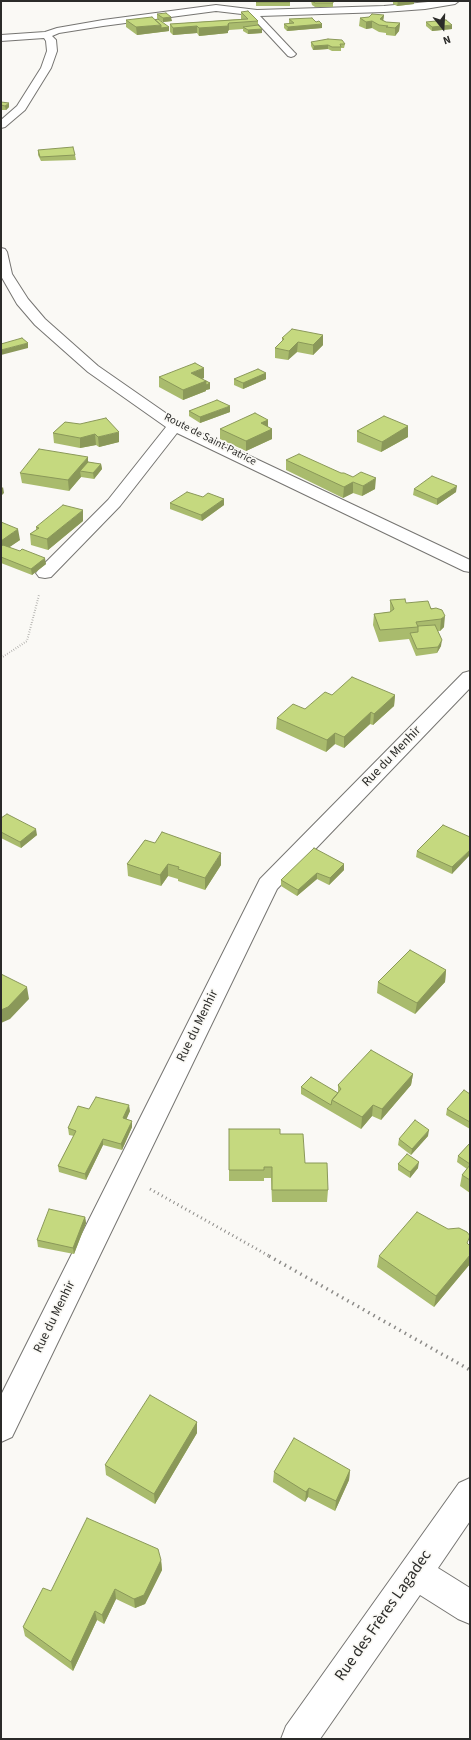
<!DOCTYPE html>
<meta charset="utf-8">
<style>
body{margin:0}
#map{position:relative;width:471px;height:1740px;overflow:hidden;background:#faf9f5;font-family:"Source Sans 3",sans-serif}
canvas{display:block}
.frame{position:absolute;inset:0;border:2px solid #2b2b29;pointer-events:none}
.north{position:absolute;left:423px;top:8px;width:40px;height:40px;-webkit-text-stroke:3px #faf9f5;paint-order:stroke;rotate:162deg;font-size:11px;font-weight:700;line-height:16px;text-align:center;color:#2b2b29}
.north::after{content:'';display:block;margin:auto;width:14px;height:18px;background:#2b2b29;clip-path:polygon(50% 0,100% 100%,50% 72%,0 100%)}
</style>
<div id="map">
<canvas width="471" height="1740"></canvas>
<div class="frame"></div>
<div class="north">N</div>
</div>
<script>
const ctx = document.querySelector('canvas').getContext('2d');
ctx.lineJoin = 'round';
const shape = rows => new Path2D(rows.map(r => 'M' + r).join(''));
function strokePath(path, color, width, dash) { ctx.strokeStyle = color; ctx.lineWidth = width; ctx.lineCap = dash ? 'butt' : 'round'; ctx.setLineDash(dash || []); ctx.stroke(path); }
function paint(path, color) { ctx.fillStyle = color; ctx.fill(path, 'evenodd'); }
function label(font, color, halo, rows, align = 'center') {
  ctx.font = font + ' "Source Sans 3",sans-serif'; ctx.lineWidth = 3.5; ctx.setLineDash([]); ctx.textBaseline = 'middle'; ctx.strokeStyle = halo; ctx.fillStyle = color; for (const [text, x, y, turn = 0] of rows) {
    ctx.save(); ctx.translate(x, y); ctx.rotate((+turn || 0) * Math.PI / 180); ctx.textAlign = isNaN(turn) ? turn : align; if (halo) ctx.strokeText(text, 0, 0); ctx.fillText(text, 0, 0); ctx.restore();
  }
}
const minor = shape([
 [439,1,459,1,455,4,425,9,384,12,260,16,294,52,296,54,294,56,291,57,288,56,250,15,216,11,103,26,59,33,52,36,56,40,57,51,51,68,25,110,5,127,1,128,1,120,17,106,41,68,47,51,46,41,44,38,1,41,1,35,45,32,57,28,103,20,216,5,257,10,384,6,439,1],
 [1,248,5,249,7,252,12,274,28,299,45,319,98,366,180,423,470,560,470,572,464,571,177,433,120,506,51,577,45,578,39,577,36,573,39,569,108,500,166,427,88,372,35,325,17,304,1,276,1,248],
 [470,671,470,688,277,889,12,1437,1,1442,1,1395,260,879,463,673,470,671],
 [470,1478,470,1521,438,1568,470,1588,470,1624,458,1619,420,1595,320,1739,281,1739,286,1726,459,1483,470,1478]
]);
strokePath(minor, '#767572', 2);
strokePath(shape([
 [1,658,27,641,39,595]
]), '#8c8b88', 2, [0.5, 2]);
strokePath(shape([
 [150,1189,271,1257]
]), '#8c8b88', 3, [1, 3.5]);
strokePath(shape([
 [269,1256,470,1370]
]), '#8c8b88', 3.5, [1.5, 4.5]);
paint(minor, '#fff');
paint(shape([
 [256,1,290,1,290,6,256,6],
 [311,1,333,1,333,7,315,7,312,5],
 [393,1,414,1,414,4,397,6,393,4],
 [241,12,258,21,258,25,262,33,248,34,243,31,243,29,229,30,228,31,228,33,199,36,197,33,173,35,170,32,170,24,241,19],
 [157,14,172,21,163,22,157,18],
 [384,15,383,20,386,22,400,23,399,31,395,36,386,35,386,33,379,32,372,28,366,29,359,26,360,18],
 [289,19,316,22,322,24,322,28,287,31,284,28,284,24,290,23,289,23],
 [126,20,169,31,137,35,126,27],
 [426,22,452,29,432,31,426,26],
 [311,42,345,44,344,48,341,48,341,51,332,51,328,49,313,50,311,46],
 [1,102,9,107,6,110,1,110],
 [38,150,75,155,76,160,41,161,38,155],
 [282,338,323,345,313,355,297,352,288,360,275,358,275,348,282,341],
 [266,373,266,379,243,389,234,385,234,379],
 [159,377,204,378,202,379,210,383,210,389,206,390,206,391,183,400,159,387],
 [189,411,230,412,200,423,189,416],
 [268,420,268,427,272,429,272,439,246,451,220,439,220,429],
 [65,422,119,442,99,447,96,445,80,448,54,443,53,433],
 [408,426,408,437,381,452,357,442,357,431],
 [286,460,375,489,362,496,353,493,343,498,286,470],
 [88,462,101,464,102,469,94,479,81,477,69,491,22,483,20,473],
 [414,489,456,492,437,505,413,495],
 [203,497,224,499,224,505,202,521,170,509,170,503],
 [83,521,48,550,31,545,30,534,36,530,36,527],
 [1,522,20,540,9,547,46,564,32,575,1,563],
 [390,600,406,603,442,610,444,627,440,631,438,631,441,646,437,653,416,656,409,639,379,642,373,625,374,614,390,612],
 [332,695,395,695,394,706,373,725,370,724,344,748,335,744,326,752,276,729,277,718,305,709],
 [1,818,37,835,21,848,1,838],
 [470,837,452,874,416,857,417,851],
 [145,840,221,865,205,890,178,881,178,879,168,876,161,886,128,876,127,864],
 [344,864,344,870,329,885,317,879,297,896,281,886,281,880],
 [446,970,445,982,415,1014,377,993,378,982],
 [413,1074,411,1085,381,1120,372,1116,361,1129,301,1094,301,1087,338,1093,338,1085],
 [470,1094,470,1129,446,1115,447,1109],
 [89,1109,130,1111,126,1119,132,1127,122,1150,103,1145,86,1180,59,1172,58,1166,74,1136,69,1135,68,1128],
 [229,1129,280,1134,305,1163,328,1190,327,1202,272,1202,271,1178,264,1178,264,1181,229,1181],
 [428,1136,411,1155,398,1145,399,1139],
 [470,1143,470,1193,460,1186,462,1175,467,1169,457,1162,458,1156],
 [398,1164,418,1168,410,1178,398,1170],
 [85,1217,86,1223,74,1254,38,1247,37,1240],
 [468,1244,470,1246,470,1264,434,1307,377,1267,379,1256],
 [197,1422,197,1433,155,1504,106,1475,105,1465],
 [350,1470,349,1480,335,1511,308,1497,305,1502,273,1482,274,1472],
 [161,1560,162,1570,145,1604,135,1608,116,1599,104,1624,97,1620,73,1671,25,1636,23,1627]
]), '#a9bb6d');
paint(shape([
 [408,1,414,1,414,4,397,6,398,2],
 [384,15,383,22,380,19],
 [171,17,172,21,163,22,163,18],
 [372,21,372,28,366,29,366,22],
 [229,23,229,30,228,31,228,33,199,36,199,28,228,24],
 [400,23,399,31,395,36,395,28],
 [322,24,322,28,287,31,288,27],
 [161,25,169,27,169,31,137,35,136,27],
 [452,25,452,29,432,31,432,27],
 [197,26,197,33,173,35,173,28],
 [262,29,262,33,248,34,248,30],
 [328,45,328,49,313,50,314,46],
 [9,103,9,107,6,110,5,106],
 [323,335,323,345,313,355,313,345],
 [298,342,297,352,288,360,289,351],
 [28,343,28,348,1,355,1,350],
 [204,368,204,378,191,383,191,373],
 [266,373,266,379,243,389,243,383],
 [206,381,210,383,210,389,206,390,206,391,183,400,183,390],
 [230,406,230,412,200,423,200,417],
 [268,420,268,430,272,429,272,439,246,451,246,441,261,423],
 [408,426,408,437,381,452,382,442],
 [119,432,119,442,99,447,98,437],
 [95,434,96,445,80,448,80,438],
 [88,457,88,467,80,471,81,477,69,491,68,480],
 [101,464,102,469,94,479,93,473],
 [376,478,375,489,362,496,363,486],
 [353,482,353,493,343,498,344,487],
 [457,486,456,492,437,505,437,499],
 [3,487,4,493,1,496,1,489],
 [224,499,224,505,202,521,201,515],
 [83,510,83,521,48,550,47,539],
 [18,529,20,540,1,553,1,541],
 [45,558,46,564,32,575,31,569],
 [445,616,444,627,440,631,441,619],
 [442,640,441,646,437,653,438,647],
 [395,695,394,706,373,725,374,714],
 [371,712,370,724,344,748,344,737],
 [335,733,335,744,326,752,327,740],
 [36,829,37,835,21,848,20,842],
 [470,850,470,855,452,874,452,867],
 [221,853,221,865,205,890,205,878],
 [168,864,168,876,161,886,160,875],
 [344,864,344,870,329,885,330,878],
 [317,873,317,879,297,896,298,890],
 [446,970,445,982,415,1014,417,1003],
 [27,987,29,999,10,1019,1,1023,1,1010],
 [413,1074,411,1085,381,1120,382,1109],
 [129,1105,130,1111,124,1125,123,1118],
 [373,1105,372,1116,361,1129,362,1117],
 [132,1121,132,1127,122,1150,121,1144],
 [429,1130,428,1136,411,1155,412,1149],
 [103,1139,103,1145,86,1180,85,1174],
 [419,1162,418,1168,410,1178,410,1172],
 [85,1217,86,1223,74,1254,73,1248],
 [470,1255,470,1264,434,1307,436,1296],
 [197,1422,197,1433,155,1504,154,1494],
 [350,1470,349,1480,335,1511,336,1501],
 [309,1488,308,1497,305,1502,306,1492],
 [161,1560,162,1570,145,1604,135,1608,134,1599],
 [115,1589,116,1599,104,1624,102,1615],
 [95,1611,97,1620,73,1671,71,1662]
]), '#8a9859');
const building = shape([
 [256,1,290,1,290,2,256,2,256,1],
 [312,1,333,1,333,3,315,3,312,1],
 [395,1,408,1,398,2,395,1],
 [248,11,258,21,229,23,228,24,228,26,199,28,197,26,173,28,170,24,248,19,241,12,248,11],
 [166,13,171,17,163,18,157,14,166,13],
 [372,14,384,15,380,19,386,22,400,23,395,28,386,27,388,26,379,25,372,21,366,22,360,18,369,17,372,14],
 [152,17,161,25,136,27,126,20,152,17],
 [312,18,316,22,319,21,322,24,288,27,284,24,294,23,289,19,312,18],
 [158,19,169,27,161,28,161,25,155,20,158,19],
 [446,20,452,25,432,27,426,22,446,20],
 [258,25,262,29,248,30,243,27,258,25],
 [328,39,342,40,345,44,340,44,341,47,332,47,328,45,314,46,311,42,328,39],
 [1,102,9,103,5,106,1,105,1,102],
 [73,147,75,155,40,157,38,150,73,147],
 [292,329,323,335,313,345,298,342,289,351,275,348,284,339,282,338,292,329],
 [22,338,28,343,1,350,1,344,22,338],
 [195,363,204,368,191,373,206,381,183,390,159,377,195,363],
 [258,369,266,373,243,383,234,379,258,369],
 [206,381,210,383,206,385,206,381],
 [217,400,230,406,200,417,189,411,217,400],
 [255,413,268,420,261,423,272,429,246,441,220,429,255,413],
 [384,416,408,426,382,442,357,431,384,416],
 [106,418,119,432,98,437,95,434,80,438,53,433,65,422,80,424,106,418],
 [39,449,88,457,68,480,20,473,39,449],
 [299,454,341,473,344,473,353,477,361,472,376,478,363,486,353,482,344,487,286,460,299,454],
 [88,462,101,464,93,473,80,471,88,462],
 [432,476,457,486,437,499,414,489,432,476],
 [187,492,203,497,208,493,224,499,201,515,170,503,187,492],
 [63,505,83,510,47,539,30,534,39,528,36,527,63,505],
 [1,522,18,529,1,541,1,522],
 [3,545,20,551,22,549,45,558,31,569,1,557,1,546,3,545],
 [405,599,406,603,428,601,431,609,436,608,442,610,445,616,441,619,416,622,418,627,380,630,374,614,390,612,394,609,390,600,405,599],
 [435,625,442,640,438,647,417,649,410,633,418,632,418,626,435,625],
 [352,677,395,695,374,714,371,712,344,737,335,733,327,740,277,718,293,704,305,709,325,692,332,695,352,677],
 [7,814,36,829,20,842,1,832,1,818,7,814],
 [443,825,470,837,470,850,452,867,417,851,443,825],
 [162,832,221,853,205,878,178,869,179,867,168,864,160,875,127,864,145,840,155,843,162,832],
 [314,848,344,864,330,878,317,873,298,890,281,880,314,848],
 [410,950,446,970,417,1003,378,982,410,950],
 [1,974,27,987,8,1007,1,1010,1,974],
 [371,1050,413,1074,382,1109,373,1105,362,1117,332,1100,341,1089,338,1085,371,1050],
 [311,1077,338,1093,332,1100,331,1105,301,1087,311,1077],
 [464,1090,470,1094,470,1122,447,1109,464,1090],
 [96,1097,129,1105,123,1118,132,1121,121,1144,103,1139,85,1174,58,1166,76,1131,68,1128,78,1106,89,1109,96,1097],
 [415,1120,429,1130,412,1149,399,1139,415,1120],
 [229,1129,280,1129,280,1134,303,1134,305,1163,327,1163,328,1190,272,1190,272,1167,264,1167,264,1170,229,1170,229,1129],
 [470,1143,470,1164,458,1156,470,1143],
 [407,1154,419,1162,410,1172,398,1164,407,1154],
 [470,1165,470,1180,462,1175,470,1165],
 [49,1209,85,1217,73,1248,37,1240,49,1209],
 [417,1212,448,1229,459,1228,467,1232,470,1236,467,1243,470,1246,470,1255,436,1296,379,1256,417,1212],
 [150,1395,197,1422,154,1494,105,1465,150,1395],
 [294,1438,350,1470,336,1501,309,1488,306,1492,274,1472,294,1438],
 [87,1518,158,1549,161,1560,144,1595,134,1599,115,1589,102,1615,95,1611,71,1662,23,1627,43,1588,51,1591,87,1518]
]);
paint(building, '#c5d97f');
strokePath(building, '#8a9859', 1);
label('11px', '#2b2b29', '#faf9f5', [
 ["Route de Saint-Patrice",210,440,27]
]);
label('13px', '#2b2b29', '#faf9f5', [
 ["Rue du Menhir",392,757,-46],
 ["Rue du Menhir",198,1026,-64],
 ["Rue du Menhir",55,1317,-64]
]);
label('16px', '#2b2b29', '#faf9f5', [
 ["Rue des Frères Lagadec",384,1616,-55]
]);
</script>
